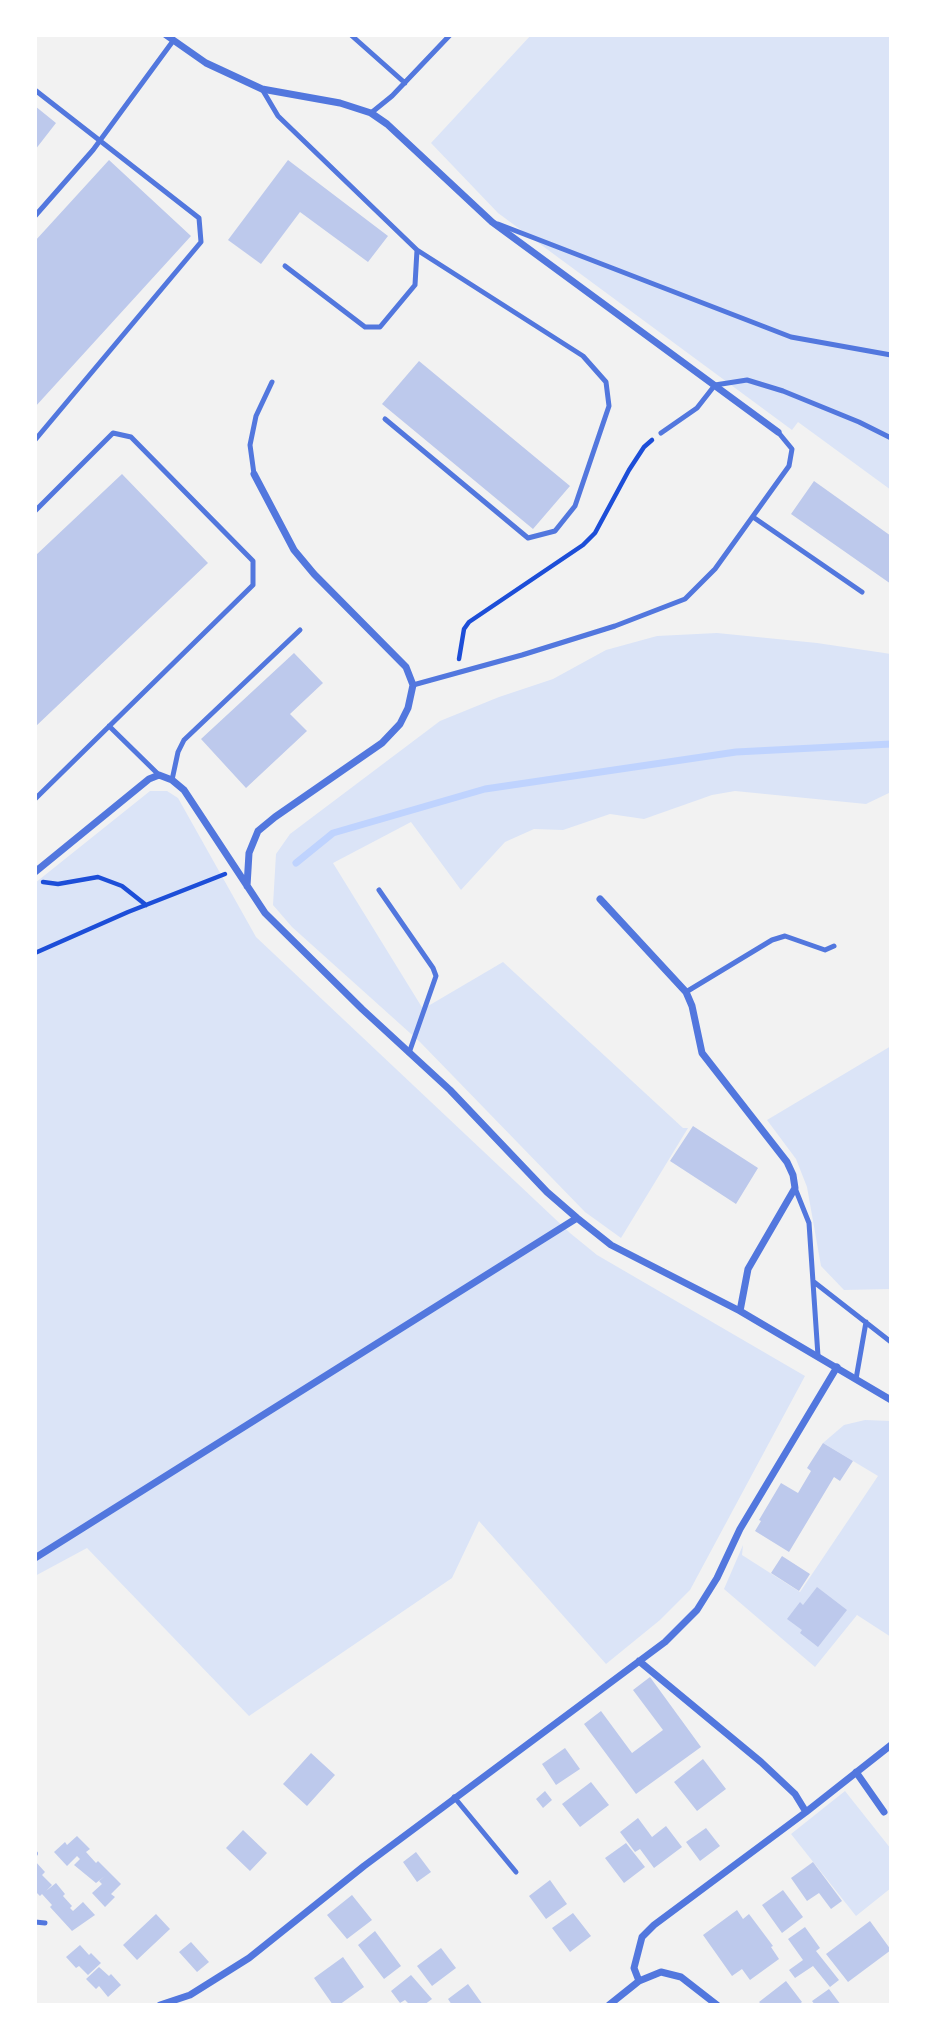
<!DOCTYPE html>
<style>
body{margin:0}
#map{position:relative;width:926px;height:2040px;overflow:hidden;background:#f2f2f2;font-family:Inter,sans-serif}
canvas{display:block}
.frame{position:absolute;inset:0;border:37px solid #fff;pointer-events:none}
</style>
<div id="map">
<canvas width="926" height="2040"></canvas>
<div class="frame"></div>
</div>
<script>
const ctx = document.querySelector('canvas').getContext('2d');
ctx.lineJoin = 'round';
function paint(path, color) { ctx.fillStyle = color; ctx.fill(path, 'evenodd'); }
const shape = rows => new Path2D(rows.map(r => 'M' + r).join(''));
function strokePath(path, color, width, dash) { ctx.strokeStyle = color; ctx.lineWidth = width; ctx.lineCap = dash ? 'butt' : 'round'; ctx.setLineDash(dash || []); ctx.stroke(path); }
paint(shape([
 [531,35,891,35,891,490,798,422,792,430,498,213,431,143],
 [717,633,817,643,891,654,891,792,866,804,735,791,712,795,644,819,610,814,563,830,534,829,505,842,461,890,411,822,333,863,423,1009,503,962,683,1128,688,1128,621,1238,585,1212,420,1042,292,927,273,905,276,854,290,834,440,721,499,697,553,679,606,650,657,636],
 [150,791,167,791,178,798,256,937,570,1233,597,1255,805,1376,690,1590,660,1620,606,1664,479,1521,452,1578,249,1716,87,1548,35,1576,35,883],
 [891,1046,891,1289,844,1290,821,1266,807,1187,796,1159,767,1120],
 [865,1420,891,1421,891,1637,857,1615,815,1667,724,1589,743,1545,742,1555,800,1592,878,1476,823,1443,844,1425],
 [845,1791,891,1849,891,1888,856,1916,791,1834]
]), '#dbe4f7');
strokePath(shape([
 [296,863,333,833,485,789,736,752,891,744]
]), '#bfd3fe', 7);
paint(shape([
 [35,106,56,123,35,150],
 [109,160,191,236,35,407,35,241],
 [288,160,388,236,368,262,300,212,261,264,228,240],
 [419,361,570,486,533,529,382,404],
 [122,474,208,563,35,727,35,556],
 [814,481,891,536,891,584,791,514],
 [294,653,323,683,290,714,307,731,246,788,201,739],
 [693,1126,758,1168,736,1204,670,1161],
 [823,1443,853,1461,840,1481,834,1477,789,1552,755,1531,761,1521,759,1520,781,1483,798,1493,811,1471,807,1468],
 [782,1556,810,1574,799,1591,771,1573],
 [817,1587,847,1610,818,1647,800,1633,802,1630,787,1619,800,1602,803,1605],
 [650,1677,701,1747,636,1794,584,1724,601,1711,632,1753,663,1730,633,1690],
 [565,1748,580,1769,556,1785,542,1764],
 [311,1753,335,1775,307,1806,283,1784],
 [703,1759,726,1789,697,1811,674,1782],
 [591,1782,609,1805,580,1827,562,1804],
 [545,1791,552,1800,543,1808,536,1799],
 [638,1818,652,1837,666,1826,682,1847,654,1868,640,1849,635,1852,620,1832],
 [706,1828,720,1846,700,1861,686,1842],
 [243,1830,267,1853,250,1871,226,1848],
 [77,1836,90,1849,86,1852,96,1863,98,1861,121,1884,111,1894,115,1897,105,1907,92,1893,102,1884,99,1881,105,1876,96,1883,74,1865,80,1859,77,1856,67,1866,54,1852,65,1842,67,1845],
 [626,1843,645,1867,624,1883,605,1858],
 [416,1852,431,1872,417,1882,403,1862],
 [35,1861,45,1872,42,1875,52,1885,46,1891,56,1883,65,1894,63,1896,72,1906,70,1908,73,1911,83,1902,95,1915,72,1931,50,1907,52,1905,42,1894,40,1896,35,1891],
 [813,1862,842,1901,831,1909,819,1893,807,1901,791,1878],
 [550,1880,567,1904,546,1919,529,1896],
 [783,1890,803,1917,782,1933,762,1905],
 [352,1895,372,1920,347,1939,327,1915],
 [737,1910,743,1919,749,1914,773,1946,771,1947,779,1959,750,1980,742,1969,732,1976,703,1935],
 [573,1913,591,1936,570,1952,552,1928],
 [156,1914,170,1929,137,1960,123,1945],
 [870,1921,891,1950,848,1982,826,1954],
 [805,1927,820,1948,816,1951,839,1980,830,1987,813,1966,795,1978,789,1970,803,1960,788,1939],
 [375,1931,401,1966,384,1979,358,1945],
 [191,1942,209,1962,197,1972,179,1952],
 [80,1945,89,1955,91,1953,101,1963,88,1975,79,1966,76,1968,66,1957],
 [441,1948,456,1968,432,1986,417,1966],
 [343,1957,364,1987,339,2005,333,2005,314,1978],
 [99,1967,109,1976,111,1974,121,1985,108,1997,99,1986,96,1989,86,1979],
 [411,1975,432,1999,424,2005,410,2005,405,2000,400,2003,391,1991],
 [786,1981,802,2002,798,2005,762,2005,759,2002],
 [468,1984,483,2005,452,2005,448,1999],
 [829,1989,841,2005,815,2005,812,2001]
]), '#bdc9ec');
strokePath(shape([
 [459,659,464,629,469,622,583,545,595,533,629,470,644,447,652,440],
 [43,882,58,884,98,877,122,886,146,905],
 [35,953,128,912,225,874]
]), '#1d4ed8', 4.5);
strokePath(shape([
 [351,35,405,83],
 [262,89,278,116,417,250,415,285,380,327,365,327,285,266],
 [35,90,199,218,201,242,35,440],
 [371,113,392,96,450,35],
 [35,216,93,150,173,41],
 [498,224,791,337,891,355],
 [385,419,528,538,555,531,575,506,609,406,606,382,583,356,417,250],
 [661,433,697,408,715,385,747,380,783,391,859,422,891,438],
 [254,474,250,445,256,416,272,382],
 [35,511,113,433,131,437,253,561,253,585,35,799],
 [753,517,862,592],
 [413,685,522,655,615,626,685,599,715,569,789,466,792,449,778,432],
 [109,726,159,775],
 [172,780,178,752,184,740,300,630],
 [379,890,433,968,436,976,409,1053],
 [686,992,772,940,785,936,825,950,834,946],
 [795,1188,809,1223,818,1356],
 [814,1282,891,1342],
 [856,1379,866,1322],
 [454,1797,516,1872],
 [35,1854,35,1853],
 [35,1922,45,1923]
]), '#5277de', 5);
strokePath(shape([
 [166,35,206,63,262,89,340,103,371,113,387,124,492,222,778,432],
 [35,872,149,779,159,775,172,780,184,790,265,913,362,1009,450,1090,547,1192,577,1218,611,1245,740,1311,891,1400],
 [247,886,249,853,258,831,275,817,382,743,400,724,408,708,413,685,406,667,314,574,294,550,254,474],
 [600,899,686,992,692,1006,702,1053,787,1162,793,1175,795,1188,748,1269,740,1311],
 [35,1558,577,1218],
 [639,1661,761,1762,795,1794,806,1812],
 [856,1772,884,1812],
 [639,1981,634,1968,642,1937,654,1925,806,1812,891,1745],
 [160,2005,190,1995,249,1958,364,1866,665,1642,697,1610,717,1578,740,1529,837,1367],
 [609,2005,639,1981,661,1972,681,1977,717,2005]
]), '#5277de', 7);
</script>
